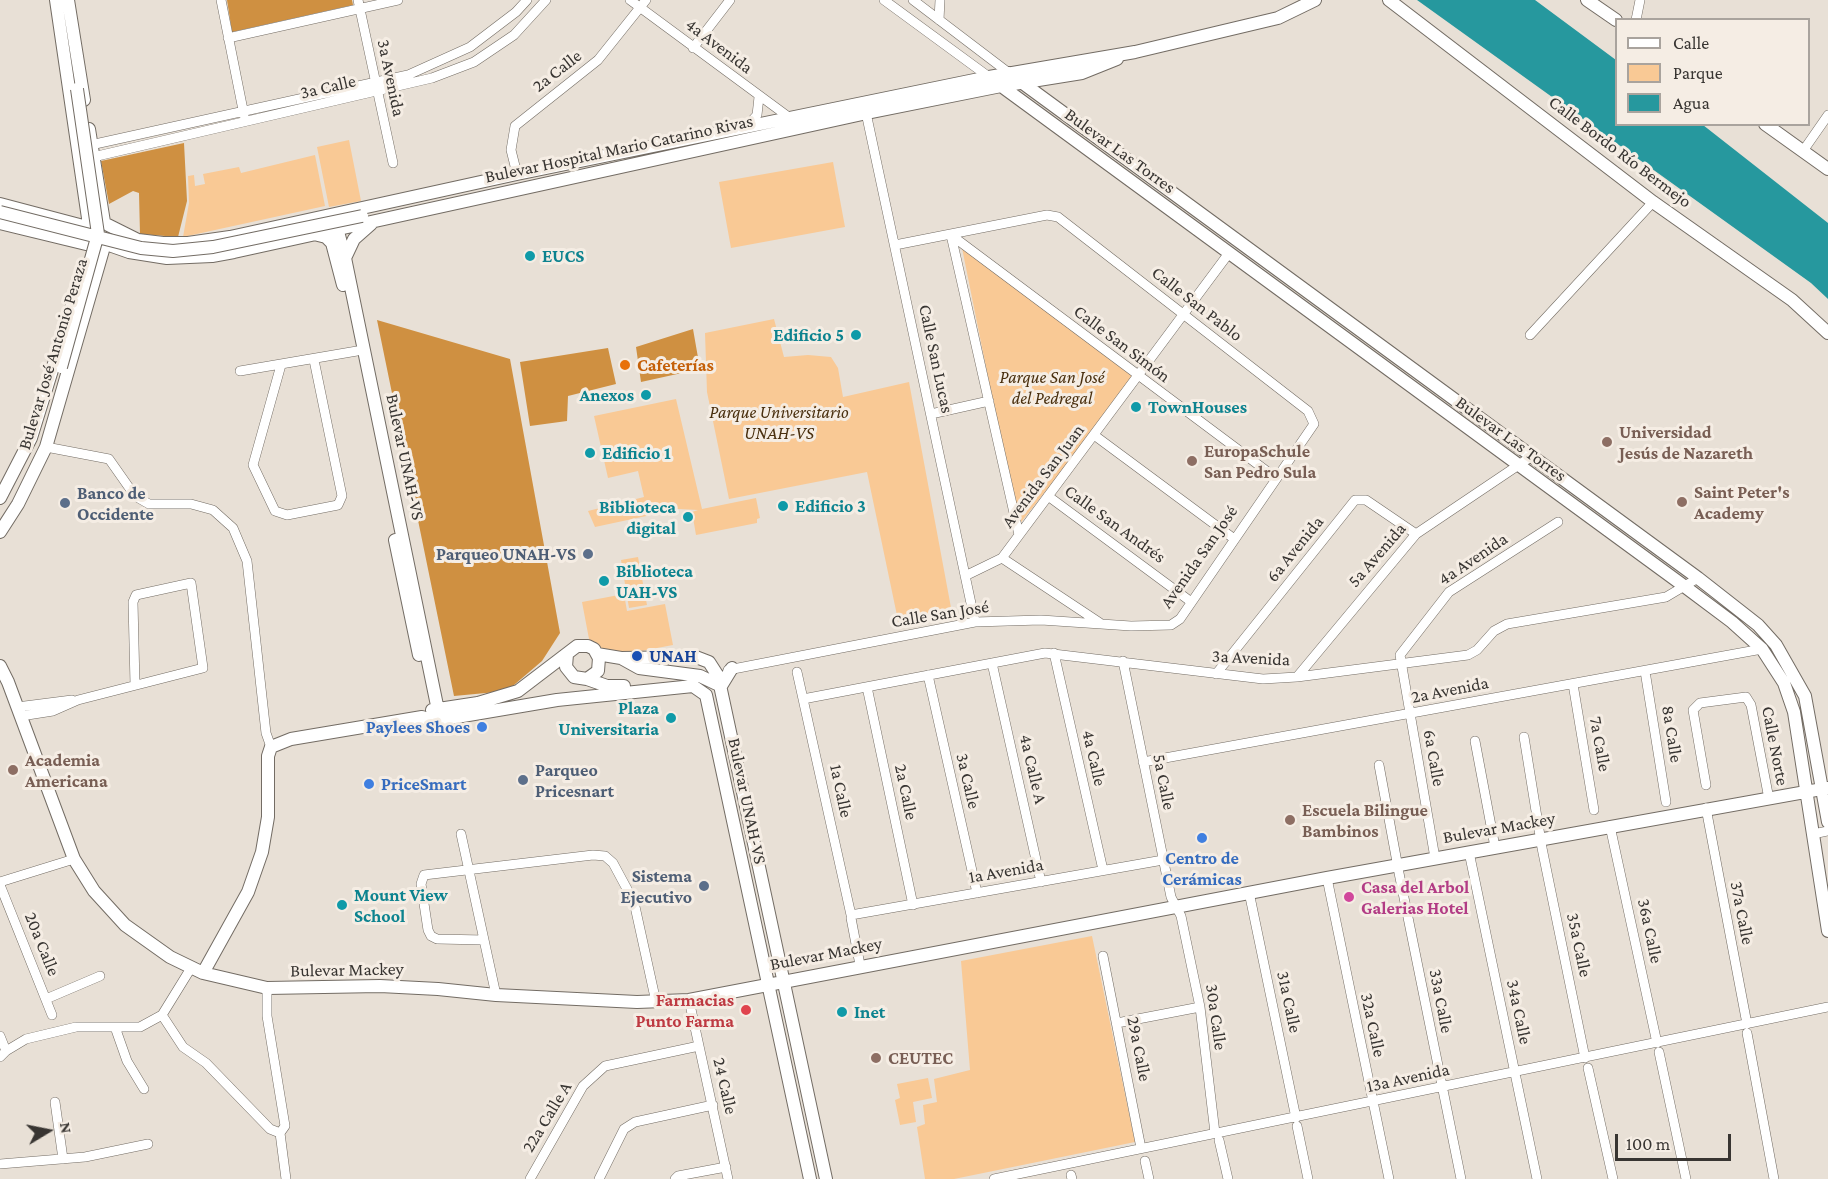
<!DOCTYPE html>
<meta charset="utf-8">
<style>
body{margin:0}
#map{position:relative;width:1828px;height:1179px;overflow:hidden;background:#e8e0d6;font-family:"Crimson Pro",serif}
canvas{display:block}
.legend{position:absolute;left:1615px;top:18px;width:195px;height:108px;box-sizing:border-box;background:#f5ede4;border:2px solid #a9a39d;margin:0;padding:8px 10px;list-style:none;font-size:18px;color:#383532}
.legend li{display:flex;align-items:center;gap:12px;height:30px}
.legend b{width:30px;border:2px solid #a9a39d}
.north{position:absolute;left:18px;top:1101px;width:60px;height:60px;-webkit-text-stroke:4px #f5ede4;paint-order:stroke;rotate:80deg;font-size:16px;font-weight:700;line-height:24px;text-align:center;color:#383532}
.north::after{content:'';display:block;margin:auto;width:21px;height:27px;background:#383532;clip-path:polygon(50% 0,100% 100%,50% 72%,0 100%)}
.scale{position:absolute;left:1615px;top:1134px;width:116px;height:27px;box-sizing:border-box;border:3px solid #383532;border-top:0;padding-left:8px;font-size:18px;line-height:21px;white-space:nowrap;color:#383532;-webkit-text-stroke:4px #f5ede4;paint-order:stroke}
</style>
<div id="map">
<canvas width="1828" height="1179"></canvas>
<ul class="legend">
<li><b style="height:8px;background:#fff"></b>Calle</li>
<li><b style="height:16px;background:#f9c995"></b>Parque</li>
<li><b style="height:16px;background:#26989e"></b>Agua</li>
</ul>
<div class="north">N</div>
<div class="scale">100 m</div>
</div>
<script>
const ctx = document.querySelector('canvas').getContext('2d');
ctx.lineJoin = 'round';
function paint(path, color) { ctx.fillStyle = color; ctx.fill(path, 'evenodd'); }
const shape = rows => new Path2D(rows.map(r => 'M' + r).join(''));
function strokePath(path, color, width, dash) { ctx.strokeStyle = color; ctx.lineWidth = width; ctx.lineCap = dash ? 'butt' : 'round'; ctx.setLineDash(dash || []); ctx.stroke(path); }
function label(font, color, halo, rows, align = 'center') {
  ctx.font = font + ' "Crimson Pro",serif'; ctx.lineWidth = 6; ctx.setLineDash([]); ctx.textBaseline = 'middle'; ctx.strokeStyle = halo; ctx.fillStyle = color; for (const [text, x, y, turn = 0] of rows) {
    ctx.save(); ctx.translate(x, y); ctx.rotate((+turn || 0) * Math.PI / 180); ctx.textAlign = isNaN(turn) ? turn : align; if (halo) ctx.strokeText(text, 0, 0); ctx.fillText(text, 0, 0); ctx.restore();
  }
}
paint(shape([
 [349,140,361,201,329,207,317,147],
 [315,155,325,206,183,237,189,203,188,176,194,175,195,186,205,184,203,174,239,167,241,173],
 [833,162,845,227,731,248,719,182],
 [961,243,1137,376,1018,526],
 [774,319,784,357,808,355,831,357,838,368,843,397,909,382,952,613,899,625,867,472,729,499,707,392,705,333],
 [676,399,702,509,756,498,760,518,757,519,757,523,696,535,692,512,698,510,679,509,595,527,588,511,644,497,638,471,608,478,594,416],
 [638,557,647,605,629,608,621,560],
 [624,594,627,611,665,604,673,645,593,660,582,602],
 [1092,936,1135,1142,954,1179,925,1179,917,1127,925,1124,923,1105,937,1102,934,1079,970,1070,961,961],
 [928,1078,932,1098,913,1102,916,1122,900,1125,895,1100,900,1098,897,1084]
]), '#f9c995');
paint(shape([
 [227,0,352,0,353,5,232,32],
 [184,143,187,201,178,237,140,234,139,193,133,191,109,204,101,161],
 [377,320,510,359,560,633,542,661,507,691,454,696],
 [693,329,700,369,641,382,636,347],
 [608,348,616,384,568,396,567,421,530,426,520,362]
]), '#cf9041');
paint(shape([
 [1417,0,1535,0,1616,60,1616,124,1703,125,1828,223,1828,299,1811,283]
]), '#26989e');
const street = shape([
 [221,0,244,115],
 [358,0,393,163],
 [630,0,790,118],
 [884,0,989,77],
 [913,0,1009,73],
 [939,20,940,0],
 [1636,20,1640,0],
 [228,38,398,0],
 [693,48,730,0],
 [865,108,975,622],
 [747,126,757,115,759,97],
 [86,146,408,75,470,47,516,12,527,0],
 [1803,151,1828,115],
 [93,157,432,78,474,62,514,35,546,0],
 [517,174,511,150,515,126,598,60,646,0],
 [951,235,1276,478],
 [951,235,1019,535],
 [1530,335,1653,202],
 [281,365,253,465,275,511,287,515,338,505,342,496,314,360],
 [240,371,357,351],
 [931,414,989,401],
 [1094,435,1233,538],
 [46,447,109,459,135,496,149,504,191,504,213,510,233,528,247,561,266,733,271,747],
 [1048,496,1190,601],
 [1002,558,1100,623],
 [965,576,1002,558,1229,253],
 [1054,653,1103,870],
 [1123,661,1171,897,1181,916,1200,1007,1215,1133],
 [992,663,1041,882],
 [728,670,975,622,1041,620,1131,626,1171,625,1180,619,1314,424,1308,411,1058,217,1047,215,895,245],
 [1645,671,1666,802],
 [797,672,851,915,1163,860],
 [1216,674,1355,500,1366,500,1416,534],
 [928,675,977,893],
 [1297,677,1416,534,1532,456],
 [1573,684,1594,810],
 [867,687,913,905],
 [803,699,1045,653,1263,679,1297,677,1468,655,1477,650,1494,631,1507,624,1666,597,1698,578],
 [17,707,72,700],
 [21,716,53,711,78,700,203,668,191,583,136,595,133,602,135,685],
 [1524,737,1542,848,1585,1058],
 [1475,741,1495,847],
 [1143,762,1762,649],
 [1379,765,1399,873,1461,1179],
 [1706,785,1693,710,1700,703,1746,697,1751,705,1769,799],
 [1706,808,1747,1024],
 [1610,826,1657,1043],
 [461,834,496,995],
 [1813,834,1828,831],
 [1469,852,1537,1179],
 [1435,858,1400,655,1449,592,1558,522],
 [1327,878,1389,1179],
 [0,882,74,859],
 [0,885,52,1015],
 [1249,892,1296,1118],
 [851,918,860,965],
 [484,940,437,939,431,936,428,930,421,884,424,875,593,855,605,856,613,863,634,902,656,1002],
 [1103,956,1141,1148],
 [46,999,100,976],
 [689,1000,728,1179],
 [162,1015,183,1047,206,1063,270,1129,280,1133,285,1126,267,1016,267,988],
 [1117,1023,1200,1007],
 [115,1027,127,1061,144,1089],
 [1747,1033,1774,1179],
 [0,1036,6,1051,0,1057],
 [6,1051,26,1039,76,1027,140,1027,162,1015,191,968],
 [1659,1052,1686,1179],
 [1588,1068,1613,1179],
 [55,1102,63,1159],
 [1297,1126,1308,1179],
 [280,1133,286,1179],
 [1219,1140,1228,1179],
 [1145,1161,1149,1179],
 [0,1164,85,1157,148,1144],
 [1071,1175,1072,1179],
 [530,1179,583,1086,605,1066,699,1046],
 [599,1179,624,1129,635,1122,713,1105],
 [675,1179,678,1176,726,1167],
 [994,1179,1828,1007]
]);
const secondary = shape([
 [56,0,89,225],
 [68,0,84,100],
 [1389,0,1653,202,1792,300,1828,333],
 [1587,0,1616,20],
 [1009,73,1698,578,1758,625,1776,645,1805,696,1828,822],
 [989,77,1684,586,1732,622,1762,649,1784,683,1794,712,1828,931],
 [1765,124,1828,169],
 [89,129,104,222],
 [0,204,87,227],
 [0,223,86,244],
 [336,224,345,258,440,720],
 [108,225,138,240,163,243,188,243,230,237,517,174,989,77,1135,52,1278,18,1315,0],
 [314,234,326,237,332,243,343,285],
 [109,245,129,252,167,258,212,256,234,252,867,113,1001,86,1082,73,1117,59],
 [346,256,354,239,371,224],
 [0,498,31,438,79,283],
 [0,532,18,504,46,447,103,250],
 [395,540,419,655],
 [597,654,621,658,639,668,700,676,721,686],
 [621,658,696,657,709,662,718,676,826,1179],
 [0,666,8,682,74,859,94,891,125,925,170,957,203,973,267,988,380,986,438,989,496,995,637,1002,689,1000,1327,878,1828,788],
 [587,679,607,686,624,686],
 [721,686,732,668],
 [432,710,478,703,518,691,577,646,588,646,594,649,599,658,598,671,587,679,574,677,566,667,567,654],
 [203,973,248,892,262,852,268,817,268,756,271,747,291,739,422,717,433,721,557,700,693,686,706,695,810,1179]
]);
strokePath(street, '#736c64', 10);
strokePath(secondary, '#736c64', 14);
strokePath(street, '#fff', 9);
strokePath(secondary, '#fff', 12);
const secondaryBridge = shape([
 [0,212,141,248,173,251,213,247,362,216],
 [61,367,98,234,77,89]
]);
strokePath(secondaryBridge, '#736c64', 14, []);
strokePath(secondaryBridge, '#fff', 12);
for (const [x, y, r, color] of [
 [530,256,6,"#0f9aa8"],
 [856,335,6,"#0f9aa8"],
 [625,365,6,"#e8710a"],
 [646,395,6,"#0f9aa8"],
 [1136,407,6,"#0f9aa8"],
 [1607,442,6,"#8d6e63"],
 [590,453,6,"#0f9aa8"],
 [1192,461,6,"#8d6e63"],
 [1682,502,6,"#8d6e63"],
 [65,503,6,"#5c6f8a"],
 [783,506,6,"#0f9aa8"],
 [688,517,6,"#0f9aa8"],
 [588,554,6,"#5c6f8a"],
 [604,581,6,"#0f9aa8"],
 [637,656,6,"#1a4fb4"],
 [671,718,6,"#0f9aa8"],
 [482,727,6,"#3f7fe0"],
 [13,770,6,"#8d6e63"],
 [523,780,6,"#5c6f8a"],
 [369,784,6,"#3f7fe0"],
 [1290,820,6,"#8d6e63"],
 [1202,838,6,"#3f7fe0"],
 [704,886,6,"#5c6f8a"],
 [1349,897,6,"#d1479c"],
 [342,905,6,"#0f9aa8"],
 [746,1010,6,"#e0444e"],
 [842,1012,6,"#0f9aa8"],
 [876,1058,6,"#8d6e63"]
]) { const dot = new Path2D(); dot.arc(x, y, r, 0, 2 * Math.PI); ctx.fillStyle = color; ctx.fill(dot); strokePath(dot, '#f5ede4', 2); }
label('18px', '#383532', '#f5ede4', [
 ["4a Avenida",719,46,37],
 ["2a Calle",557,71,-38],
 ["3a Avenida",391,78,78],
 ["3a Calle",328,87,-13],
 ["Bulevar Hospital Mario Catarino Rivas",619,149,-12],
 ["Bulevar Las Torres",1120,151,36],
 ["Calle Bordo Río Bermejo",1620,152,37],
 ["Calle San Pablo",1197,304,38],
 ["Calle San Simón",1122,344,37],
 ["Bulevar José Antonio Peraza",53,354,-73],
 ["Calle San Lucas",936,359,78],
 ["Bulevar Las Torres",1511,439,36],
 ["Bulevar UNAH-VS",405,457,78],
 ["Avenida San Juan",1043,476,-53],
 ["Calle San Andrés",1115,524,36],
 ["6a Avenida",1295,549,-51],
 ["5a Avenida",1377,555,-49],
 ["Avenida San José",1199,557,-55],
 ["4a Avenida",1473,559,-34],
 ["Calle San José",940,614,-9],
 ["3a Avenida",1251,658,3],
 ["2a Avenida",1450,690,-11],
 ["8a Calle",1672,734,81],
 ["7a Calle",1600,744,80],
 ["Calle Norte",1775,746,79],
 ["4a Calle",1094,758,77],
 ["6a Calle",1434,758,80],
 ["4a Calle A",1033,769,77],
 ["3a Calle",968,781,77],
 ["5a Calle",1164,782,79],
 ["1a Calle",841,791,78],
 ["2a Calle",906,792,78],
 ["Bulevar UNAH-VS",747,801,78],
 ["Bulevar Mackey",1499,828,-10],
 ["1a Avenida",1006,871,-10],
 ["37a Calle",1742,913,79],
 ["36a Calle",1650,931,78],
 ["20a Calle",42,944,68],
 ["35a Calle",1579,945,78],
 ["Bulevar Mackey",826,954,-11],
 ["Bulevar Mackey",347,970,-1],
 ["33a Calle",1441,1001,79],
 ["31a Calle",1289,1002,78],
 ["34a Calle",1519,1012,78],
 ["30a Calle",1216,1017,82],
 ["32a Calle",1373,1025,78],
 ["29a Calle",1139,1049,79],
 ["13a Avenida",1408,1078,-12],
 ["24 Calle",725,1086,77],
 ["22a Calle A",547,1117,-59]
]);
label('bold 18px', '#0d838f', '#f5ede4', [
 ["EUCS",542,256],
 ["Edificio 5",844,335,"right"],
 ["Anexos",634,395,"right"],
 ["TownHouses",1148,407],
 ["Edificio 1",602,453],
 ["Edificio 3",795,506],
 ["Biblioteca",676,507,"right"],
 ["digital",676,528,"right"],
 ["Biblioteca",616,571],
 ["UAH-VS",616,592],
 ["Plaza",659,708,"right"],
 ["Universitaria",659,729,"right"],
 ["Mount View",354,895],
 ["School",354,916],
 ["Inet",854,1012]
], 'left');
label('bold 18px', '#c56008', '#f5ede4', [
 ["Cafeterías",637,365]
], 'left');
label('italic 18px', '#492f0e', '#f5ede4', [
 ["Parque San José",1052,377],
 ["del Pedregal",1052,398],
 ["Parque Universitario",779,412],
 ["UNAH-VS",779,433]
]);
label('bold 18px', '#785e54', '#f5ede4', [
 ["Universidad",1619,432],
 ["Jesús de Nazareth",1619,453],
 ["EuropaSchule",1204,451],
 ["San Pedro Sula",1204,472],
 ["Saint Peter's",1694,492],
 ["Academy",1694,513],
 ["Academia",25,760],
 ["Americana",25,781],
 ["Escuela Bilingue",1302,810],
 ["Bambinos",1302,831],
 ["CEUTEC",888,1058]
], 'left');
label('bold 18px', '#4e5e75', '#f5ede4', [
 ["Banco de",77,493],
 ["Occidente",77,514],
 ["Parqueo UNAH-VS",576,554,"right"],
 ["Parqueo",535,770],
 ["Pricesnart",535,791],
 ["Sistema",692,876,"right"],
 ["Ejecutivo",692,897,"right"]
], 'left');
label('bold 18px', '#164399', '#f5ede4', [
 ["UNAH",649,656]
], 'left');
label('bold 18px', '#366cbe', '#f5ede4', [
 ["Paylees Shoes",470,727],
 ["PriceSmart",381,784,"left"],
 ["Centro de",1202,858,"center"],
 ["Cerámicas",1202,879,"center"]
], 'right');
label('bold 18px', '#b23c85', '#f5ede4', [
 ["Casa del Arbol",1361,887],
 ["Galerias Hotel",1361,908]
], 'left');
label('bold 18px', '#be3a42', '#f5ede4', [
 ["Farmacias",734,1000],
 ["Punto Farma",734,1021]
], 'right');
</script>
